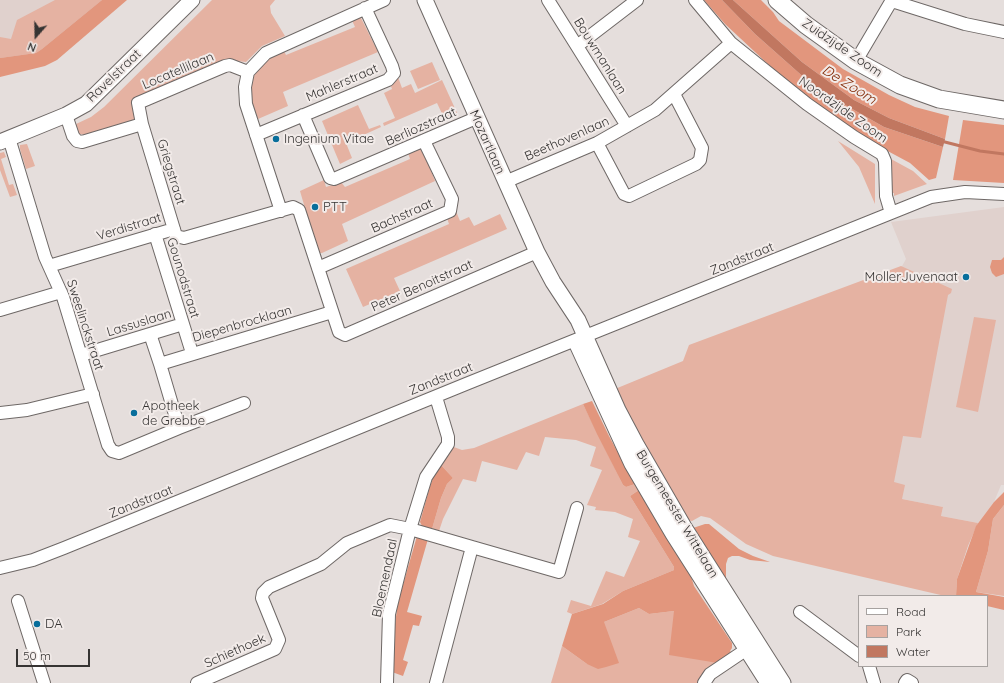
<!DOCTYPE html>
<style>
body{margin:0}
#map{position:relative;width:1004px;height:683px;overflow:hidden;background:#e5dedc;font-family:Quicksand,sans-serif}
canvas{display:block}
.legend{position:absolute;left:858px;top:595px;width:130px;height:72px;box-sizing:border-box;background:#f2ebe9;border:1px solid #a7a2a0;margin:0;padding:5px 7px;list-style:none;font-size:12px;color:#363433}
.legend li{display:flex;align-items:center;gap:8px;height:20px}
.legend b{width:20px;border:1px solid #a7a2a0}
.north{position:absolute;left:16px;top:16px;width:40px;height:40px;-webkit-text-stroke:3px #f2ebe9;paint-order:stroke;rotate:200deg;font-size:11px;font-weight:700;line-height:16px;text-align:center;color:#363433}
.north::after{content:'';display:block;margin:auto;width:14px;height:18px;background:#363433;clip-path:polygon(50% 0,100% 100%,50% 72%,0 100%)}
.scale{position:absolute;left:16px;top:649px;width:74px;height:18px;box-sizing:border-box;border:2px solid #363433;border-top:0;padding-left:5px;font-size:12px;line-height:14px;white-space:nowrap;color:#363433;-webkit-text-stroke:3px #f2ebe9;paint-order:stroke}
</style>
<div id="map">
<canvas width="1004" height="683"></canvas>
<ul class="legend">
<li><b style="height:5px;background:#fff"></b>Road</li>
<li><b style="height:11px;background:#e5b2a2"></b>Park</li>
<li><b style="height:11px;background:#c17760"></b>Water</li>
</ul>
<div class="north">N</div>
<div class="scale">50 m</div>
</div>
<script>
const ctx = document.querySelector('canvas').getContext('2d');
ctx.lineJoin = 'round';
function paint(path, color) { ctx.fillStyle = color; ctx.fill(path, 'evenodd'); }
const shape = rows => new Path2D(rows.map(r => 'M' + r).join(''));
function strokePath(path, color, width, dash) { ctx.strokeStyle = color; ctx.lineWidth = width; ctx.lineCap = dash ? 'butt' : 'round'; ctx.setLineDash(dash || []); ctx.stroke(path); }
function label(font, color, halo, rows, align = 'center') {
  ctx.font = font + ' Quicksand,sans-serif'; ctx.lineWidth = 4; ctx.setLineDash([]); ctx.textBaseline = 'middle'; ctx.strokeStyle = halo; ctx.fillStyle = color; for (const [text, x, y, turn = 0] of rows) {
    ctx.save(); ctx.translate(x, y); ctx.rotate((+turn || 0) * Math.PI / 180); ctx.textAlign = isNaN(turn) ? turn : align; if (halo) ctx.strokeText(text, 0, 0); ctx.fillText(text, 0, 0); ctx.restore();
  }
}
paint(shape([
 [0,0,123,0,0,77],
 [1004,207,1004,485,1001,485,994,502,978,523,941,516,943,507,902,499,894,483,891,286,906,259,891,222]
]), '#e0d1cd');
paint(shape([
 [55,0,102,0,42,49,36,53,0,58,0,37,11,39,17,20],
 [212,0,275,0,270,6,271,13,285,36,262,46,246,62,229,60,135,98,135,118,133,121,87,135,79,134,76,124,91,117,104,107],
 [360,16,378,52,283,92,288,106,258,119,252,103,250,91,253,78,259,66,268,57,284,51,286,55,355,27,351,18],
 [432,62,440,80,418,89,410,71],
 [398,77,402,88,411,84,415,93,442,80,458,115,445,120,437,103,384,126,383,123,395,118,384,93,392,89,389,81],
 [358,105,369,129,380,125,381,127,346,143,352,158,340,164,322,121],
 [838,141,875,164,875,204,859,167],
 [27,144,35,166,26,169,20,149,20,145],
 [422,147,435,181,342,224,348,241,322,253,318,253,300,191,324,180,326,187,341,182,345,187,410,159,408,153],
 [4,152,6,157,1,159,9,185,13,184,17,195,10,197,0,170,0,153],
 [891,159,913,171,927,184,894,196,894,193,891,193],
 [456,211,460,221,469,217,474,226,500,214,507,229,394,278,400,291,363,307,346,269,449,224,446,215],
 [901,266,952,289,951,293,948,295,921,438,903,436,894,482,905,485,902,499,943,507,941,516,978,523,968,546,957,579,956,596,945,596,773,556,746,544,710,518,701,516,692,521,687,520,660,475,615,389,683,361,689,345],
 [974,317,996,320,978,412,956,407],
 [583,404,623,485,626,487,635,484,639,490,630,496,674,567,674,570,623,591,602,604,572,614,567,612,571,600,591,606,606,571,624,577,640,541,628,537,633,519,615,512,595,510,596,507,587,505,602,470,590,466,596,447,576,440,545,437,539,456,526,452,517,470,482,461,476,482,463,479,443,519,439,531,432,529,441,498,447,484,453,478,441,465,451,446,462,450,474,448],
 [1004,505,1004,596,976,592,988,551,993,519],
 [639,608,649,614,674,611,718,663,699,683,551,683,562,646,587,664,604,622]
]), '#e5b2a2');
paint(shape([
 [102,0,127,0,57,60,45,66,0,77,0,58,36,53,42,49],
 [704,0,722,0,755,34,817,89,884,127,943,147,936,178,929,180,910,163,856,134,785,80,725,24],
 [733,0,761,0,773,12,779,21,843,69,889,95,915,107,949,116,945,139,889,118,854,100,802,62],
 [963,120,1004,125,1004,183,953,180],
 [1004,257,1004,274,996,277,992,273,990,267,992,260,1001,260],
 [592,401,609,436,635,484,626,487,623,485,597,434,583,404],
 [441,465,453,478,447,484,441,498,432,529,422,526,420,522,430,486,435,473],
 [639,490,691,576,694,586,732,643,732,648,730,651,732,653,718,663,669,655,674,611,649,614,639,608,604,622,619,663,606,667,598,669,587,664,562,646,572,614,603,604,623,591,674,570,674,567,630,496],
 [1004,492,1004,505,993,519,988,551,976,592,1004,597,1004,610,987,606,987,596,956,596,957,579,976,526,994,502],
 [705,524,709,524,739,549,753,556,770,562,750,560,739,556,732,556,728,558,726,564,726,581,693,528],
 [417,536,428,539,407,612,422,616,419,626,413,625,403,660,408,662,403,676,392,672,393,639,398,602]
]), '#e2967d');
paint(shape([
 [722,0,733,0,802,62,854,100,889,118,945,139,943,147,884,127,817,89,755,34]
]), '#c17760');
strokePath(shape([
 [941,141,980,151,1004,154]
]), '#c17760', 3);
const minor = shape([
 [548,0,627,126],
 [695,0,731,43,807,104,854,137,882,154,885,161,886,196,891,213],
 [892,1,965,24,1004,32],
 [577,46,637,0],
 [856,61,892,0],
 [248,72,230,65,225,66,138,103,142,124,176,236,184,238,293,207,299,210,339,332,345,335,537,252],
 [66,115,73,136,77,141,82,142,142,124],
 [303,115,330,178,334,179,476,118],
 [256,135,388,80,394,73,392,66,365,8],
 [9,138,45,257,63,297,108,445,112,451,119,453,179,428],
 [597,143,624,194,629,196,696,164,700,160,702,148,674,94],
 [505,182,597,143,655,110,731,43],
 [281,211,246,104,245,87,248,72,266,53,384,0],
 [155,234,192,353],
 [49,266,174,229],
 [318,268,450,211,452,199,424,141],
 [0,310,61,292],
 [150,334,160,364],
 [81,355,183,324],
 [244,403,179,428,160,364,332,312],
 [0,413,27,410,93,394],
 [0,568,33,560,64,548,466,384,931,197,965,192,1004,194],
 [18,601,44,683],
 [800,612,859,656],
 [869,666,874,683],
 [197,683,275,649,279,640,262,598,263,593,269,587,321,564,347,543,390,525,410,529,472,547],
 [387,683,389,614,410,529,426,477,448,444,448,437,436,397],
 [436,683,472,547,559,572,577,508],
 [704,683,710,674,753,645],
 [905,683,907,680,912,683]
]);
const tertiary = shape([
 [425,0,537,252,553,282,578,320,618,410,636,444,684,527,783,683],
 [0,142,66,115,86,104,192,0],
 [576,342,632,464,673,534,768,683]
]);
const secondary = shape([
 [777,0,806,25,856,61,900,85,939,99,1004,110]
]);
strokePath(minor, '#6e6866', 14);
strokePath(tertiary, '#6e6866', 17);
strokePath(secondary, '#6e6866', 19);
strokePath(minor, '#fff', 12);
strokePath(tertiary, '#fff', 15);
strokePath(secondary, '#fff', 17);
for (const [x, y, r, color] of [
 [276,139,4,"#086e9b"],
 [315,207,4,"#086e9b"],
 [966,277,4,"#086e9b"],
 [134,413,4,"#086e9b"],
 [37,624,4,"#086e9b"]
]) { const dot = new Path2D(); dot.arc(x, y, r, 0, 2 * Math.PI); ctx.fillStyle = color; ctx.fill(dot); strokePath(dot, '#f2ebe9', 1.5); }
label('13px', '#363433', '#f2ebe9', [
 ["Zuidzijde Zoom",842,48,34],
 ["Bouwmanlaan",600,56,58],
 ["Locatellilaan",178,71,-23],
 ["Ravelstraat",114,76,-44],
 ["Mahlerstraat",342,83,-23],
 ["Noordzijde Zoom",843,110,35],
 ["Berliozstraat",421,127,-24],
 ["Beethovenlaan",567,139,-24],
 ["Mozartlaan",487,142,66],
 ["Griegstraat",171,172,73],
 ["Bachstraat",402,216,-24],
 ["Verdistraat",129,227,-17],
 ["Zandstraat",742,259,-22],
 ["Gounodstraat",183,278,73],
 ["Peter Benoitstraat",422,286,-24],
 ["Lassuslaan",139,323,-17],
 ["Diepenbrocklaan",242,324,-16],
 ["Sweelinckstraat",85,325,72],
 ["Zandstraat",441,379,-22],
 ["Zandstraat",141,502,-22],
 ["Burgemeester Wittelaan",677,514,59],
 ["Bloemendaal",385,578,-78],
 ["Schiethoek",235,651,-24]
]);
label('13px', '#363433', '#f2ebe9', [
 ["Ingenium Vitae",284,139],
 ["PTT",323,207],
 ["MollerJuvenaat",958,277,"right"],
 ["Apotheek",142,406],
 ["de Grebbe",142,421],
 ["DA",45,624]
], 'left');
label('italic 14px', '#822905', '#f2ebe9', [
 ["De Zoom",849,85,32]
]);
</script>
